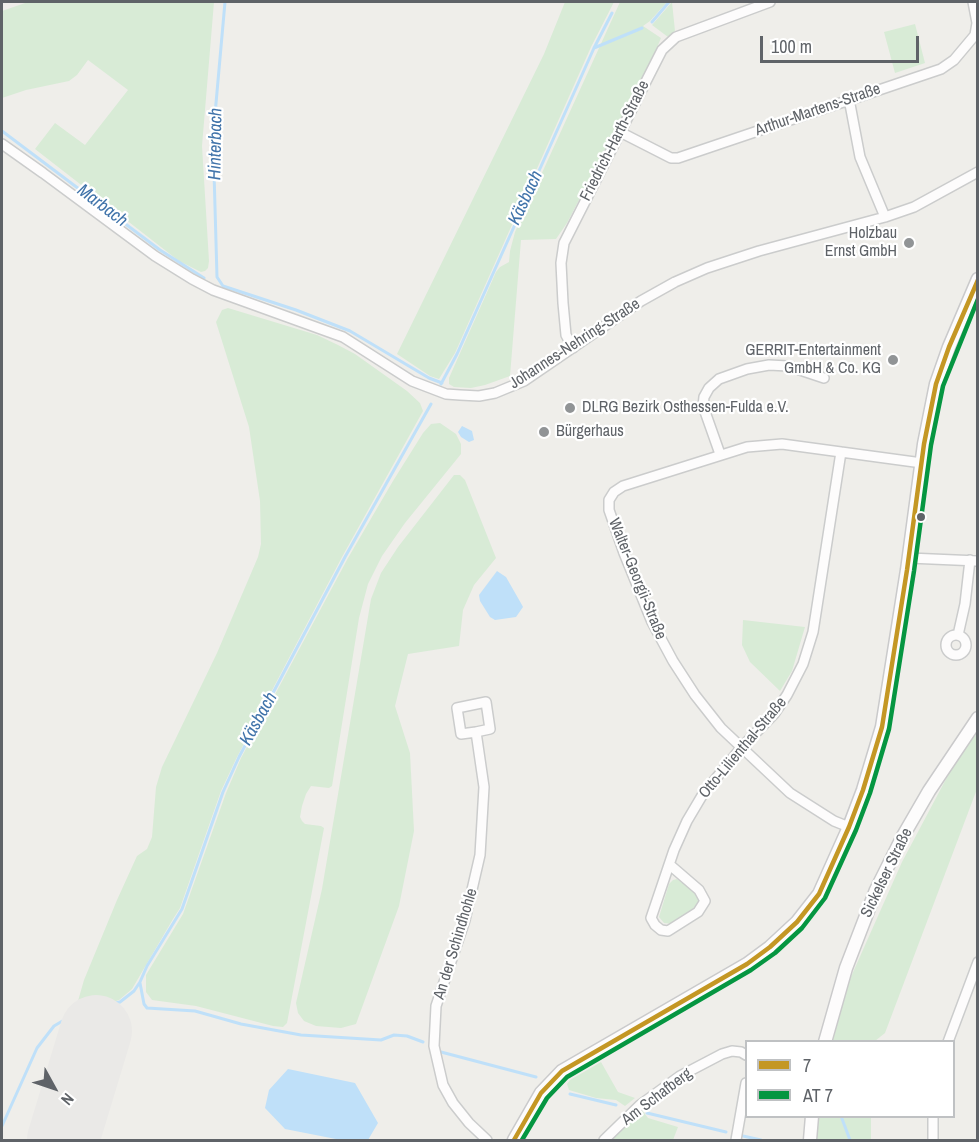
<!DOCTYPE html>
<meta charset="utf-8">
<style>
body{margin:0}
#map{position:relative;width:979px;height:1142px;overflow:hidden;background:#efeeea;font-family:"Archivo Narrow",sans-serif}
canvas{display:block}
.frame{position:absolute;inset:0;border:3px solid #5f6368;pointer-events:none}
.legend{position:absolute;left:745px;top:1040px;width:210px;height:78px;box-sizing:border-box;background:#fff;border:2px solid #bfc1c3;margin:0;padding:8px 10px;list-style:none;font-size:18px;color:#5f6368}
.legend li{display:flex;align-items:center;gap:12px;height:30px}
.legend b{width:30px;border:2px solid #bfc1c3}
.north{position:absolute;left:24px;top:1058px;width:60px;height:60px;-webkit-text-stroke:4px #fff;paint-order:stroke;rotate:130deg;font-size:16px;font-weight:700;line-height:24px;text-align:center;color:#5f6368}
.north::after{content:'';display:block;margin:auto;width:21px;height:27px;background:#5f6368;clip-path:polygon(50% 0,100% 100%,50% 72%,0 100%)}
.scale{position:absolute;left:760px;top:36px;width:159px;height:27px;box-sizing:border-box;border:3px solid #5f6368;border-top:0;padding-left:8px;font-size:18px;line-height:21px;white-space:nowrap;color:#5f6368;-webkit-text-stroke:4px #fff;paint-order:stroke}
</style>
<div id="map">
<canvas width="979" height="1142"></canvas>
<div class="frame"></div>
<ul class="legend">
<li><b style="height:8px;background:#c49724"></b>7</li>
<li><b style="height:8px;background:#059641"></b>AT 7</li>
</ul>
<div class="north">N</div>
<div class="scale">100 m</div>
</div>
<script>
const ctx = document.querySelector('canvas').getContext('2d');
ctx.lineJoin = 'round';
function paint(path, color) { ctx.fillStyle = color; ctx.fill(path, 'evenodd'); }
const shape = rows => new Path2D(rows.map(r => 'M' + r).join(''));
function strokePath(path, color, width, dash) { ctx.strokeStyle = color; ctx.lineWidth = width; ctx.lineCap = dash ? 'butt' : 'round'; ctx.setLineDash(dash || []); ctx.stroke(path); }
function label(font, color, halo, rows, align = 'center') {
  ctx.font = font + ' "Archivo Narrow",sans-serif'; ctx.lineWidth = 4.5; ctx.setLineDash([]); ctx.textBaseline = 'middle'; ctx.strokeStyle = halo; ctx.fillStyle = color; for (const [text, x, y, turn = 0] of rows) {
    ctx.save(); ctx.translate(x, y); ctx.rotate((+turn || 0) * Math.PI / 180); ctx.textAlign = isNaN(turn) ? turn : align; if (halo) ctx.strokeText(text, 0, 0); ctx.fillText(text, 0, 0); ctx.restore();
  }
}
paint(shape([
 [28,2,214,2,202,146,209,261,208,268,205,271,201,272,179,261,35,149,55,123,85,145,128,90,88,60,77,75,69,81,26,90,2,98,2,11],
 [565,2,614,2,591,47,455,353,439,379,430,376,397,354,544,54],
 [620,2,667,2,650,21,643,26,661,38,656,50,616,129,567,223,556,239,521,240,510,376,485,385,471,388,454,387,449,384,449,378,496,272,500,267,509,262,510,251,515,232],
 [672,2,675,31,668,37,652,25],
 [915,24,925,63,895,73,884,32],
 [228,308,317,335,338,345,355,354,407,391,420,403,423,411,342,557,237,757,221,791,180,908,173,919,132,989,119,1000,111,1003,79,1008,78,1001,84,980,117,900,137,856,147,849,152,837,156,787,162,767,217,653,258,557,261,544,260,501,249,427,216,322,222,310],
 [440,423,456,434,461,444,461,454,405,523,382,556,368,584,359,618,332,786,329,788,311,786,306,794,302,806,300,817,302,821,305,824,321,826,324,828,287,1023,283,1027,273,1026,196,1006,152,1000,146,992,146,975,183,914,226,793,241,758,348,558,393,481,423,433,431,424],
 [454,475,460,475,465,480,496,558,474,585,463,610,459,646,408,654,395,706,410,753,414,831,399,906,356,1024,341,1028,316,1026,304,1021,298,1013,296,1003,322,889,371,599,381,573,398,547],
 [743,620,805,627,792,671,780,691,750,662,742,645],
 [977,733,977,789,885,1033,875,1041,830,1042,834,1015,902,862,954,764],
 [677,879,700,895,701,901,694,911,673,924,664,923,659,917,669,884,673,880],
 [601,1062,618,1092,635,1098,625,1106,616,1100,596,1098,569,1090,567,1084,570,1080],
 [642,1110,648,1118,678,1127,673,1140,611,1140],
 [818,1117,871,1117,871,1140,814,1140]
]), '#d8ebd6');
paint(shape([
 [462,426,472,431,474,440,469,442,461,437,458,432],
 [497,571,506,577,522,605,523,607,516,617,495,620,490,617,480,601,479,595],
 [288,1069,355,1083,378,1123,368,1140,341,1140,285,1129,265,1108,269,1090]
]), '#bfe0f9');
strokePath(shape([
 [225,2,213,137,217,277,223,286,296,310,350,331,429,378,442,383],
 [652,22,669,2],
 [594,48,642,28],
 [2,131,160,250,204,278],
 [441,384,457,354,594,48,612,13],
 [140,983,144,1004,147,1008,195,1011,241,1024,301,1035,381,1040,394,1035,407,1036,423,1042],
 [80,1011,120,1002,134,991,140,982,147,966,182,909,223,792,239,757,345,557,431,404],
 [441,1052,536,1077],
 [570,1094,616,1105],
 [647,1113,726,1132],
 [841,1116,850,1140],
 [2,1126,37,1048,54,1026,71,1016],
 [743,1136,761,1140]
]), '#bfe0f9', 3);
strokePath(shape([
 [63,1140,96,1031]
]), '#eae9e7', 72);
const street = shape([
 [849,99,860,157,885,217],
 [620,132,671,158,678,158,941,69,954,60,975,35,977,23,973,2],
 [2,144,43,173,155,256,192,279,213,290,343,337,412,381,446,394,460,395,479,396,495,393,524,381,641,301,675,282,707,268,759,251,885,217,914,207,978,172],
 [573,348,566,335,563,303,561,263,564,243,662,50,676,37,770,2],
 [720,454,703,406,704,397,709,388,719,379,747,369,769,365,788,366,824,378],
 [909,558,978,561],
 [958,635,965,604,970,560],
 '946 645a10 10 0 1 1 20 0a10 10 0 1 1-20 0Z',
 [476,732,461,734,457,708,486,702,490,729,476,732,484,787,480,855,465,920,436,1006,434,1046,443,1085,453,1103,469,1123,487,1140],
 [849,827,834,821,790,793,721,728,695,695,673,661,652,622,624,553,609,510,609,500,614,492,623,486,747,447,782,444,922,463],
 [670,865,699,890,705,901,698,912,668,931,661,930,655,925,651,918,674,850,687,821,703,794,741,748,774,714,787,695,803,664,813,632,841,452],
 [948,1042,978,962],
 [604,1140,640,1105,680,1076,722,1054,732,1051,741,1052,746,1055],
 [736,1140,746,1083],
 [933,1140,933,1116]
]);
const secondary = shape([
 [825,1042,846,968,876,890,903,836,929,791,978,718],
 [514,1140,541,1093,562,1071,747,964,770,947,797,922,819,894,849,827,863,790,882,727,907,570,924,444,936,384,949,347,978,279],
 [810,1140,812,1116]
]);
strokePath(street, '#cbcccc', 12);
strokePath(secondary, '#cacacb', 15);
strokePath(street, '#fdfcfc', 9);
strokePath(secondary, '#fdfcfc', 12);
strokePath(shape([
 [514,1140,541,1093,562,1071,747,964,770,947,797,922,819,894,849,827,863,790,882,727,907,570,924,444,936,384,949,347,978,280]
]), '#c49724', 4.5);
strokePath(shape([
 [522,1140,547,1098,567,1077,751,970,775,953,802,928,825,898,856,830,870,793,889,729,914,571,931,445,943,386,978,299]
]), '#059641', 4.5);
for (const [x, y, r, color] of [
 [909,243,6,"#919496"],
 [893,360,6,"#919496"],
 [570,408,6,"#919496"],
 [544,432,6,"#919496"],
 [921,517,5,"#5f6368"]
]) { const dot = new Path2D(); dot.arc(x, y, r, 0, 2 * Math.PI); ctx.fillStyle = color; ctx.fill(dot); strokePath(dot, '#fff', 2); }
label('16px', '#5f6368', '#fff', [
 ["Arthur-Martens-Straße",818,110,-19],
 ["Friedrich-Harth-Straße",615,141,-63],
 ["Johannes-Nehring-Straße",575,344,-33],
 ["Walter-Georgii-Straße",637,579,68],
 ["Otto-Lilienthal-Straße",743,748,-50],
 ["Sickelser Straße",887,873,-64],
 ["An der Schindhohle",456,944,-73],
 ["Am Schafberg",657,1097,-37]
]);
label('16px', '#5f6368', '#fff', [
 ["Holzbau",897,234],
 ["Ernst GmbH",897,252],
 ["GERRIT-Entertainment",881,351],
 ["GmbH & Co. KG",881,369],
 ["DLRG Bezirk Osthessen-Fulda e.V.",582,408,"left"],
 ["Bürgerhaus",556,432,"left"]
], 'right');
label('italic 18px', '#4174aa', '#fff', [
 ["Hinterbach",216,144,-89],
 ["Käsbach",526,198,-65],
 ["Marbach",102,206,37],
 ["Käsbach",259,719,-61]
]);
</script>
